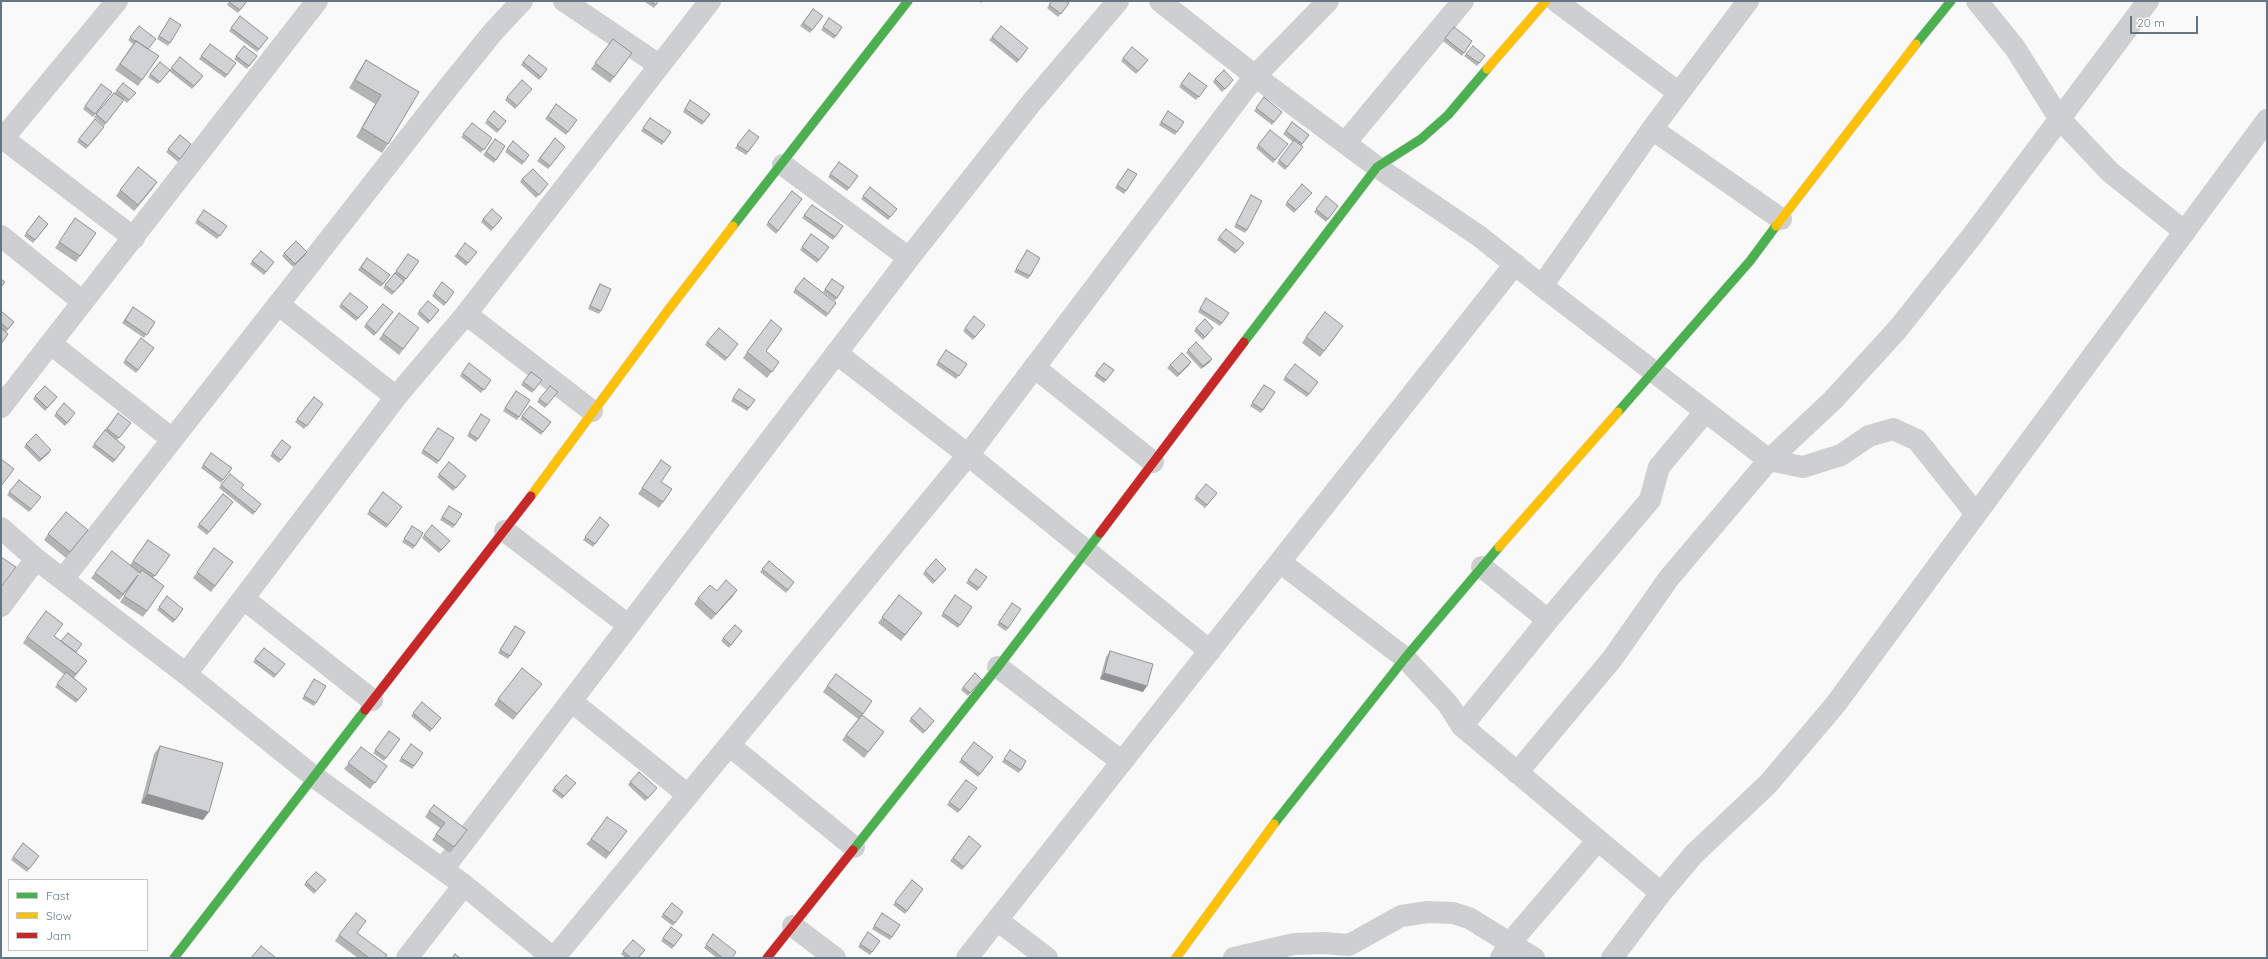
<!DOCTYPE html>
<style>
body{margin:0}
#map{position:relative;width:2268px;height:959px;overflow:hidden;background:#f9f9f9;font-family:Quicksand,sans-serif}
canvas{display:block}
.frame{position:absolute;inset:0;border:2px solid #657683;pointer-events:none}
.legend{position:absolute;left:8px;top:879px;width:140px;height:72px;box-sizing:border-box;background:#fff;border:1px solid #c1c8cd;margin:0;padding:5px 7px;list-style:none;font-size:12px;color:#657683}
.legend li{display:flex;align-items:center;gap:8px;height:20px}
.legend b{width:20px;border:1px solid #c1c8cd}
.scale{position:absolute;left:2130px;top:16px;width:68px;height:18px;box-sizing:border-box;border:2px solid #657683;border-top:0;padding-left:5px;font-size:12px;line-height:14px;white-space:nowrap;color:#657683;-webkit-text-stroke:3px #fff;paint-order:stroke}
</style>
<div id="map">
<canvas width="2268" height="959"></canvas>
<div class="frame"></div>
<ul class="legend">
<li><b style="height:5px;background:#4caf50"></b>Fast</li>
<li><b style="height:5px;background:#ffc107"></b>Slow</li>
<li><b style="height:5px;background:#c62828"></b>Jam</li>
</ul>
<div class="scale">20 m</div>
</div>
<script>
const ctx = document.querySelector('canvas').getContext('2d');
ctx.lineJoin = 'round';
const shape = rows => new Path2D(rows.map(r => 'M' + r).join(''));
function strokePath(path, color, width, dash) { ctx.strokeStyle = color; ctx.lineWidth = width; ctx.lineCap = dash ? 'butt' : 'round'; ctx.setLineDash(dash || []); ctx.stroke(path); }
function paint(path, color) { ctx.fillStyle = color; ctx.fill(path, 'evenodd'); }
const fast = shape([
 [1916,44,1951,1],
 [733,226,908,1],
 [1244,342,1377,167,1421,139,1448,115,1487,69],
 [1618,412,1750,261,1776,226],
 [1274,824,1405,658,1499,547],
 [853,850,998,667,1100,533],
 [174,958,365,710]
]);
const slow = shape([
 [1487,69,1546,1],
 [1776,226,1916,44],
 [531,496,669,309,733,226],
 [1499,547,1618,412],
 [1176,958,1274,824]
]);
const jam = shape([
 [1100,533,1244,342],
 [365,710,531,496],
 [767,958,853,850]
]);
strokePath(fast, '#d5d6d7', 10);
strokePath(slow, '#d5d6d7', 10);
strokePath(jam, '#d5d6d7', 10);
strokePath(shape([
 [564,1,659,65],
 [1160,1,1255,76,1377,167,1479,236,1542,286,1769,460,1803,467,1841,455,1869,436,1893,429,1917,440,1976,514],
 [1556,1,1679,93],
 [1977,1,2015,48,2059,118,2110,172,2185,232],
 [1652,129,1781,219],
 [1,137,134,238],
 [1,141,117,1],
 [1345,143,1463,1],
 [783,165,909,258],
 [1,236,83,302],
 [1542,286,1652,129,1748,1],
 [278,304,396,397],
 [466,314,592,411],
 [51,344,172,439],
 [836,353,968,455,1210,651],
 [1034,367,1153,462],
 [1,407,317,1],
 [1,528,36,559,186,674,313,776,464,885],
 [505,531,628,625],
 [1280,562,1405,658,1448,704,1462,726,1661,893],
 [1482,567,1548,620],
 [63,579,447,89,493,32,522,1],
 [244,599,372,700],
 [1,606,36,559],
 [998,667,1122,762],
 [186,674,396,397,466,314,710,1],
 [571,701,688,795],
 [1462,726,1548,620,1650,500,1659,467,1705,412],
 [729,745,854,847],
 [1517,773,1612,659,1669,578,1769,460,1833,400,1897,330,1972,236,2148,1],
 [443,869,909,258,1032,102,1118,1],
 [997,920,1047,958],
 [793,926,835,958],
 [407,958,464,885,553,958],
 [554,958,968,455,1255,76,1328,1],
 [967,958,1515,264],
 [1234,958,1294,944,1324,943,1349,945,1401,916,1428,912,1453,913,1469,918,1534,958],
 [1501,958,1510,943,1598,840],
 [1612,958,1661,893,1694,854,1768,784,1835,705,2267,120]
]), '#cecfd0', 22);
strokePath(fast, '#4caf50', 9);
strokePath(slow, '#ffc107', 9);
strokePath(jam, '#c62828', 9);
paint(shape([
 [247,1,238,13,227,5,229,2],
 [645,1,658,1,654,8,645,2],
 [978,1,983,1,981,3],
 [1052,1,1069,3,1058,17,1047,8],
 [813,9,823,16,810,33,800,26],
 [240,16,268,38,257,52,229,31],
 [170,18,181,25,168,46,157,39],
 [829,18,842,27,834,39,821,30],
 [139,26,149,49,159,56,138,86,115,70,133,44,128,40],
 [992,37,1028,48,1017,63,989,40],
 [1445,38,1472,41,1462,56,1443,41],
 [613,39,632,53,610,83,591,69],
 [210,44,236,63,225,78,199,59],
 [1466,54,1483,59,1477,66,1464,56],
 [236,56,255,59,247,69,234,59],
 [180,57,201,79,192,89,169,71],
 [1123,58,1146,63,1136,74,1121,61],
 [366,60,419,92,388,144,382,153,356,137,375,104,349,88,360,69],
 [160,62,168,73,158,84,148,77],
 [523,62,547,69,539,80,521,65],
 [1189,73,1207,86,1196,100,1179,87],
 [1215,79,1231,83,1222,92,1213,82],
 [101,84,112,92,93,117,83,109],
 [117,90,136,93,127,103,124,100,104,126,94,117],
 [529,92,515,109,505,100,507,97],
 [1264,97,1282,112,1272,125,1254,111],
 [690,100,710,114,702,125,683,112],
 [556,104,577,120,566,135,545,119],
 [494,111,506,121,497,133,485,123],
 [1168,111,1184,122,1175,135,1159,125],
 [650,118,671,132,662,145,641,131],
 [1292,122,1309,135,1301,146,1301,150,1285,170,1277,163,1293,142,1283,134],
 [472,123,492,138,481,153,461,137],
 [102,130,86,149,77,142,79,139],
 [749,130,759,137,746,155,735,148],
 [1270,130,1286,147,1273,163,1256,148],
 [180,135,191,144,178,162,166,152],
 [555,138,565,147,548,169,537,161],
 [495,139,505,146,494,163,483,155],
 [513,141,529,155,522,165,505,152],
 [839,162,858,176,847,191,828,177],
 [1128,169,1137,174,1124,194,1115,188],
 [522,179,546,187,536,198,520,182],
 [157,182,134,211,116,196,120,190],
 [870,187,897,209,888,220,861,199],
 [792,191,802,199,776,234,766,225],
 [1251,195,1247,230,1245,233,1234,227],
 [1309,196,1294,213,1285,205,1287,202],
 [1326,196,1338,206,1326,222,1314,212],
 [812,205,843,226,833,240,802,218],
 [204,210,227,226,217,239,195,223],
 [39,216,48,224,33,243,24,236],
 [75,218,96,233,76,262,55,248],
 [483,219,500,221,491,231,481,222],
 [811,234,829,247,817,263,800,250],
 [1219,237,1241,246,1235,254,1217,240],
 [1027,250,1030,276,1028,279,1014,272],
 [284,253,305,255,293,267,282,256],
 [408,254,419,261,404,282,392,295,383,288,394,274],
 [457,254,474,255,466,266,454,256],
 [367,258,390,275,381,287,358,270],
 [252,261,274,262,264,275,250,264],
 [804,278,836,303,826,317,793,292],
 [832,279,844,287,835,301,823,292],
 [442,282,454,292,444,306,432,296],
 [600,284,601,311,599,314,588,309,598,287],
 [1206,298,1229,313,1220,326,1198,312],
 [341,304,366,310,356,321,339,307],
 [133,307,155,322,144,338,122,323],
 [439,310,428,324,417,314,419,311],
 [1,311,14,322,6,332,1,344],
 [393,312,374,336,364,327,366,324],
 [985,325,973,340,963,331,965,328],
 [419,328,399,355,379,339,383,334],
 [1196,328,1213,328,1203,340,1194,331],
 [1339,332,1320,357,1302,343,1306,337],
 [778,335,766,351,779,362,767,378,743,358,747,352],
 [141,338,154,348,136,373,123,363],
 [707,342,738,344,725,361,705,345],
 [946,350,967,364,956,379,936,365],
 [1188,350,1210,362,1201,369,1186,353],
 [469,363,491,380,481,393,460,376],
 [1104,363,1114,370,1104,383,1094,376],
 [1295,364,1318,382,1307,397,1283,380],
 [1170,365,1189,365,1177,377,1167,368],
 [531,372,542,380,532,393,521,385],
 [1264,385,1275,392,1261,413,1250,406],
 [550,386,558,392,545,408,537,402],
 [739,389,755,400,747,411,731,401],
 [516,391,530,400,517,420,503,411],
 [35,396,55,400,45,411,33,399],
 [314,397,323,404,304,429,295,422],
 [530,406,551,422,541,435,520,419],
 [56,413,73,416,65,426,54,416],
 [118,413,131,423,117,440,125,447,113,463,92,447],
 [481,414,490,420,476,442,467,436],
 [438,428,454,438,437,464,421,453],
 [282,440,291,447,279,463,270,456],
 [26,444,49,453,39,462,24,447],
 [211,453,232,468,221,483,201,468],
 [661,460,661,482,672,489,659,508,638,494],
 [449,462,464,479,453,491,437,477],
 [19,480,41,497,29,512,7,495],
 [221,485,241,488,261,504,253,515,219,488],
 [383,492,402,507,386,528,367,514],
 [1217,493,1205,508,1194,499,1196,496],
 [223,494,233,502,207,535,197,527],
 [449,506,462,514,453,528,440,520],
 [600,517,609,525,593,547,583,540],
 [412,526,423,533,413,549,402,542],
 [88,530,66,558,44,540,48,534],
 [424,535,450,541,439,553,422,538],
 [148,540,170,555,153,578,164,586,143,617,120,602,134,581,119,600,91,578,95,573,130,565],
 [214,548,233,562,211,592,193,578],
 [769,561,794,582,786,593,760,572],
 [946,569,933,584,923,574,925,571],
 [976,569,987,577,977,591,966,583],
 [717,591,733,596,711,620,694,604,698,598],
 [899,595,922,613,901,641,878,623],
 [955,595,972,607,958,628,941,616],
 [167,596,183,609,173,623,157,610],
 [1012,603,1021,609,1006,631,997,625],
 [515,626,525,632,508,659,498,653],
 [740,634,729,648,721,641,723,638],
 [55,636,87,661,74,678,87,689,76,703,55,687,65,675,23,643,27,637],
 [264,648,285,664,274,678,253,662],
 [1110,651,1143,692,1100,679,1106,657],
 [314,679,326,686,314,706,302,699],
 [982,680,968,696,961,690,963,687],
 [827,686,872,701,862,715,884,732,864,758,842,740,858,719,823,692],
 [537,690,513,720,494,705,498,699],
 [422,702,441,718,430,732,411,716],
 [911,718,932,724,923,734,909,721],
 [389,731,400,739,384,761,373,753],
 [974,742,993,757,978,777,959,762],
 [411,744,423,753,412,769,399,761],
 [160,746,203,820,141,803,154,754],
 [361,747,387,766,370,789,344,769],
 [1010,750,1026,761,1019,773,1002,762],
 [966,780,977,788,958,813,947,805],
 [630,782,655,791,645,801,628,785],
 [576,783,562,799,552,791,554,788],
 [429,811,463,836,450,853,432,840,440,828,425,817],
 [627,831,606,859,586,844,591,839],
 [969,836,981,846,962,870,950,861],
 [23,843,39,856,27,872,11,860],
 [326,880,314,894,304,885,306,882],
 [912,880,923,889,905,914,893,905],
 [672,903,683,912,673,926,661,917],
 [882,913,900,925,890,940,872,929],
 [671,927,682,935,672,949,661,941],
 [868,932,880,941,870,955,858,947],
 [713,934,732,958,717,958,704,948],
 [339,935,385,958,358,958,335,941],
 [645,950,638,958,626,958,621,954,623,951]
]), '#b3b5b5');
paint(shape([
 [157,182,153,188,134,211,138,205],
 [307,252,305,255,293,267,295,264],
 [1212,359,1210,362,1201,369,1203,366],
 [1191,362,1189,365,1177,377,1179,374],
 [51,450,49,453,39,462,41,459],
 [138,575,134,581,119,600,123,594],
 [737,590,733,596,711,620,716,614],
 [1104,673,1147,686,1143,692,1100,679],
 [147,794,209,812,203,820,141,803]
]), '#929394');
const building = shape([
 [230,1,247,1,240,10,229,2,230,1],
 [650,1,658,1,656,5,650,1],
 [1052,1,1066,1,1069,3,1061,14,1049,5,1052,1],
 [813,9,823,16,812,30,803,23,813,9],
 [240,16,268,38,259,49,231,28,240,16],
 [170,18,181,25,170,43,159,36,170,18],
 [829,18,842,27,836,36,823,27,829,18],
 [139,26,156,39,148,49,136,41,135,41,130,37,139,26],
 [1001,26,1028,48,1019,60,992,37,1001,26],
 [1454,27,1472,41,1464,53,1445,38,1454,27],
 [613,39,632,53,614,77,595,63,613,39],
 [136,41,159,56,142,80,120,64,136,41],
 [210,44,236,63,227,75,201,56,210,44],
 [244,46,257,56,249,66,236,56,244,46],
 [1473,46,1485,56,1479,63,1466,54,1473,46],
 [1132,47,1148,60,1138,71,1123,58,1132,47],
 [529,55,547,69,541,77,523,62,529,55],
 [180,57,203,76,194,86,171,68,180,57],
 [366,60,419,92,388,144,362,128,381,95,355,80,366,60],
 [160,62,170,70,160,82,150,74,160,62],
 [1224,70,1233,80,1225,89,1215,79,1224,70],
 [1189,73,1207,86,1199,97,1181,84,1189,73],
 [522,80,532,89,517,106,507,97,522,80],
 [123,83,136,93,129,100,117,90,123,83],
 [101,84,112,92,95,114,85,106,101,84],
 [114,93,124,100,106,123,96,114,114,93],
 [1264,97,1282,112,1274,122,1256,108,1264,97],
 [690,100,710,114,704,122,685,109,690,100],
 [556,104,577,120,568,132,548,116,556,104],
 [494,111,506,121,499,130,487,120,494,111],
 [1168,111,1184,122,1177,132,1161,122,1168,111],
 [650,118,671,132,664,142,643,128,650,118],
 [95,119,104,127,88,146,79,139,95,119],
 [1292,122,1309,135,1302,144,1286,131,1292,122],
 [472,123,492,138,484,150,463,134,472,123],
 [749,130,759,137,748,152,737,145,749,130],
 [1270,130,1288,144,1275,160,1258,145,1270,130],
 [180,135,191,144,180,159,168,149,180,135],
 [555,138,565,147,550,166,540,158,555,138],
 [495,139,505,146,496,160,486,152,495,139],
 [1294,140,1303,147,1287,167,1279,160,1294,140],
 [513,141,529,155,524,162,507,149,513,141],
 [839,162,858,176,849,188,830,174,839,162],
 [138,167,157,182,138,205,120,190,138,167],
 [533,169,548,184,539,195,522,179,533,169],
 [1128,169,1137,174,1126,191,1117,185,1128,169],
 [1302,184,1312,193,1296,210,1287,202,1302,184],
 [870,187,897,209,890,217,863,196,870,187],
 [792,191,802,199,778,231,768,222,792,191],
 [1251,195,1262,201,1247,230,1236,224,1251,195],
 [1326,196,1338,206,1328,219,1316,209,1326,196],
 [812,205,843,226,835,237,804,215,812,205],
 [492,209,502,218,493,228,483,219,492,209],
 [204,210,227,226,220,236,197,220,204,210],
 [39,216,48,224,35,240,26,233,39,216],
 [75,218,96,233,80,256,59,242,75,218],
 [1226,229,1244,243,1237,251,1219,237,1226,229],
 [811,234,829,247,819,260,802,247,811,234],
 [296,241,307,252,295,264,284,253,296,241],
 [465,243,477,252,468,263,457,254,465,243],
 [1027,250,1040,258,1030,276,1016,269,1027,250],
 [261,251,274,262,266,272,252,261,261,251],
 [408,254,419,261,406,279,396,271,408,254],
 [367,258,390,275,383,284,361,267,367,258],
 [395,273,404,281,394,292,385,285,395,273],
 [804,278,836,303,828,314,795,289,804,278],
 [1,279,5,282,1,287,1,279],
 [832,279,844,287,837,298,825,289,832,279],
 [442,282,454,292,446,303,434,293,442,282],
 [600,284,611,289,601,311,590,306,600,284],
 [350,293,368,307,358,318,341,304,350,293],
 [1206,298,1229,313,1222,323,1200,309,1206,298],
 [428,301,439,310,430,321,419,311,428,301],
 [383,304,393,312,376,333,366,324,383,304],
 [133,307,155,322,147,335,125,320,133,307],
 [1,311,14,322,8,329,1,323,1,311],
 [1325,312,1343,326,1324,351,1306,337,1325,312],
 [399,313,419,328,403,349,383,334,399,313],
 [974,316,985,325,975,337,965,328,974,316],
 [1205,319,1213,328,1205,337,1196,328,1205,319],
 [771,320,782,329,766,351,779,362,772,372,747,352,771,320],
 [1,328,8,334,1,344,1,328],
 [719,328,738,344,727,358,707,342,719,328],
 [141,338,154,348,138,370,125,360,141,338],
 [1196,342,1212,359,1203,366,1188,350,1196,342],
 [946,350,967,364,959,376,938,362,946,350],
 [1182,353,1191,362,1179,374,1170,365,1182,353],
 [469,363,491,380,484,390,462,373,469,363],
 [1104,363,1114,370,1106,380,1096,373,1104,363],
 [1295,364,1318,382,1309,394,1285,377,1295,364],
 [531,372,542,380,534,390,523,382,531,372],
 [1264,385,1275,392,1263,410,1252,403,1264,385],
 [45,386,57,397,47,408,35,396,45,386],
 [550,386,558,392,547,405,539,399,550,386],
 [739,389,755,400,749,408,733,398,739,389],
 [516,391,530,400,519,417,505,408,516,391],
 [314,397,323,404,307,426,297,419,314,397],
 [64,403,75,413,67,423,56,413,64,403],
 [530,406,551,422,543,432,522,416,530,406],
 [118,413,131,423,119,438,107,429,118,413],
 [481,414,490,420,478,439,469,433,481,414],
 [438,428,454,438,439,461,423,450,438,428],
 [105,430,125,447,115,460,94,444,105,430],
 [36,434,51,450,41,459,26,444,36,434],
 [282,440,291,447,281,460,272,453,282,440],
 [211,453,232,468,223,480,203,465,211,453],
 [1,459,14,469,1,486,1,459],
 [661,460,671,467,661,482,672,489,663,502,642,488,661,460],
 [449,462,466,476,456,488,439,474,449,462],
 [230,474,244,485,241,488,261,504,255,512,221,485,230,474],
 [19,480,41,497,31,509,9,492,19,480],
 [1206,484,1217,493,1207,505,1196,496,1206,484],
 [383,492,402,507,388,525,369,511,383,492],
 [223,494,233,502,209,532,199,524,223,494],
 [449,506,462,514,455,525,442,517,449,506],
 [66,512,88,530,70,552,48,534,66,512],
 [600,517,609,525,595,544,585,537,600,517],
 [432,525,450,541,441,550,424,535,432,525],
 [412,526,423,533,415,546,404,539,412,526],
 [148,540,170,555,155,576,133,561,148,540],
 [214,548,233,562,215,586,197,572,214,548],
 [112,551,140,573,142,570,164,586,147,611,124,596,138,575,123,594,95,573,112,551],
 [1,557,16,567,1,587,1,557],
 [936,559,946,569,935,581,925,571,936,559],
 [769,561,794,582,788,590,762,569,769,561],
 [976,569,987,577,979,588,968,580,976,569],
 [726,580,737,590,716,614,698,598,710,585,717,591,726,580],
 [899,595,922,613,905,635,882,617,899,595],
 [955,595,972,607,960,625,943,613,955,595],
 [167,596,183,609,175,620,159,607,167,596],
 [1012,603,1021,609,1008,628,999,622,1012,603],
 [46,611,63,624,54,636,87,661,76,674,27,637,46,611],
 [735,625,742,631,731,645,723,638,735,625],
 [515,626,525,632,510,656,500,650,515,626],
 [68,633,82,644,76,652,61,641,68,633],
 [264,648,285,664,276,675,255,659,264,648],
 [1110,651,1153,664,1147,686,1104,673,1110,651],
 [522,668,542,684,517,714,498,699,522,668],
 [66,672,87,689,78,700,57,684,66,672],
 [975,673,982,680,970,693,963,687,975,673],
 [836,674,872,701,863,714,827,686,836,674],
 [314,679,326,686,316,703,304,696,314,679],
 [422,702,441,718,432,729,413,713,422,702],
 [920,708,934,721,925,731,911,718,920,708],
 [862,715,884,732,868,752,846,735,862,715],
 [389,731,400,739,386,758,375,750,389,731],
 [974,742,993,757,980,774,961,759,974,742],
 [411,744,423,753,414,766,401,758,411,744],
 [160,746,223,763,209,812,147,794,160,746],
 [361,747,387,766,375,783,348,763,361,747],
 [1010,750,1026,761,1021,770,1004,759,1010,750],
 [639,772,657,788,648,798,630,782,639,772],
 [566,775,576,783,564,796,554,788,566,775],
 [966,780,977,788,960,810,949,802,966,780],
 [434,805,467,830,454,847,436,834,445,823,429,811,434,805],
 [607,817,627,831,610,853,591,839,607,817],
 [969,836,981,846,964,867,953,858,969,836],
 [23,843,39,856,29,869,13,857,23,843],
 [316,872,326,880,316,891,306,882,316,872],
 [912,880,923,889,907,911,895,902,912,880],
 [672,903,683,912,675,923,663,914,672,903],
 [356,913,366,921,357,933,387,955,385,958,369,958,339,935,356,913],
 [882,913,900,925,892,937,874,926,882,913],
 [671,927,682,935,674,946,663,938,671,927],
 [868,932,880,941,872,952,860,944,868,932],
 [713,934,736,952,732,958,723,958,706,945,713,934],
 [633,940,645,950,638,958,631,958,623,951,633,940],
 [261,946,275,957,274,958,251,958,261,946],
 [455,954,460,958,452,958,455,954]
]);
paint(building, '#d0d2d3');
strokePath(building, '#929394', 1);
</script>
